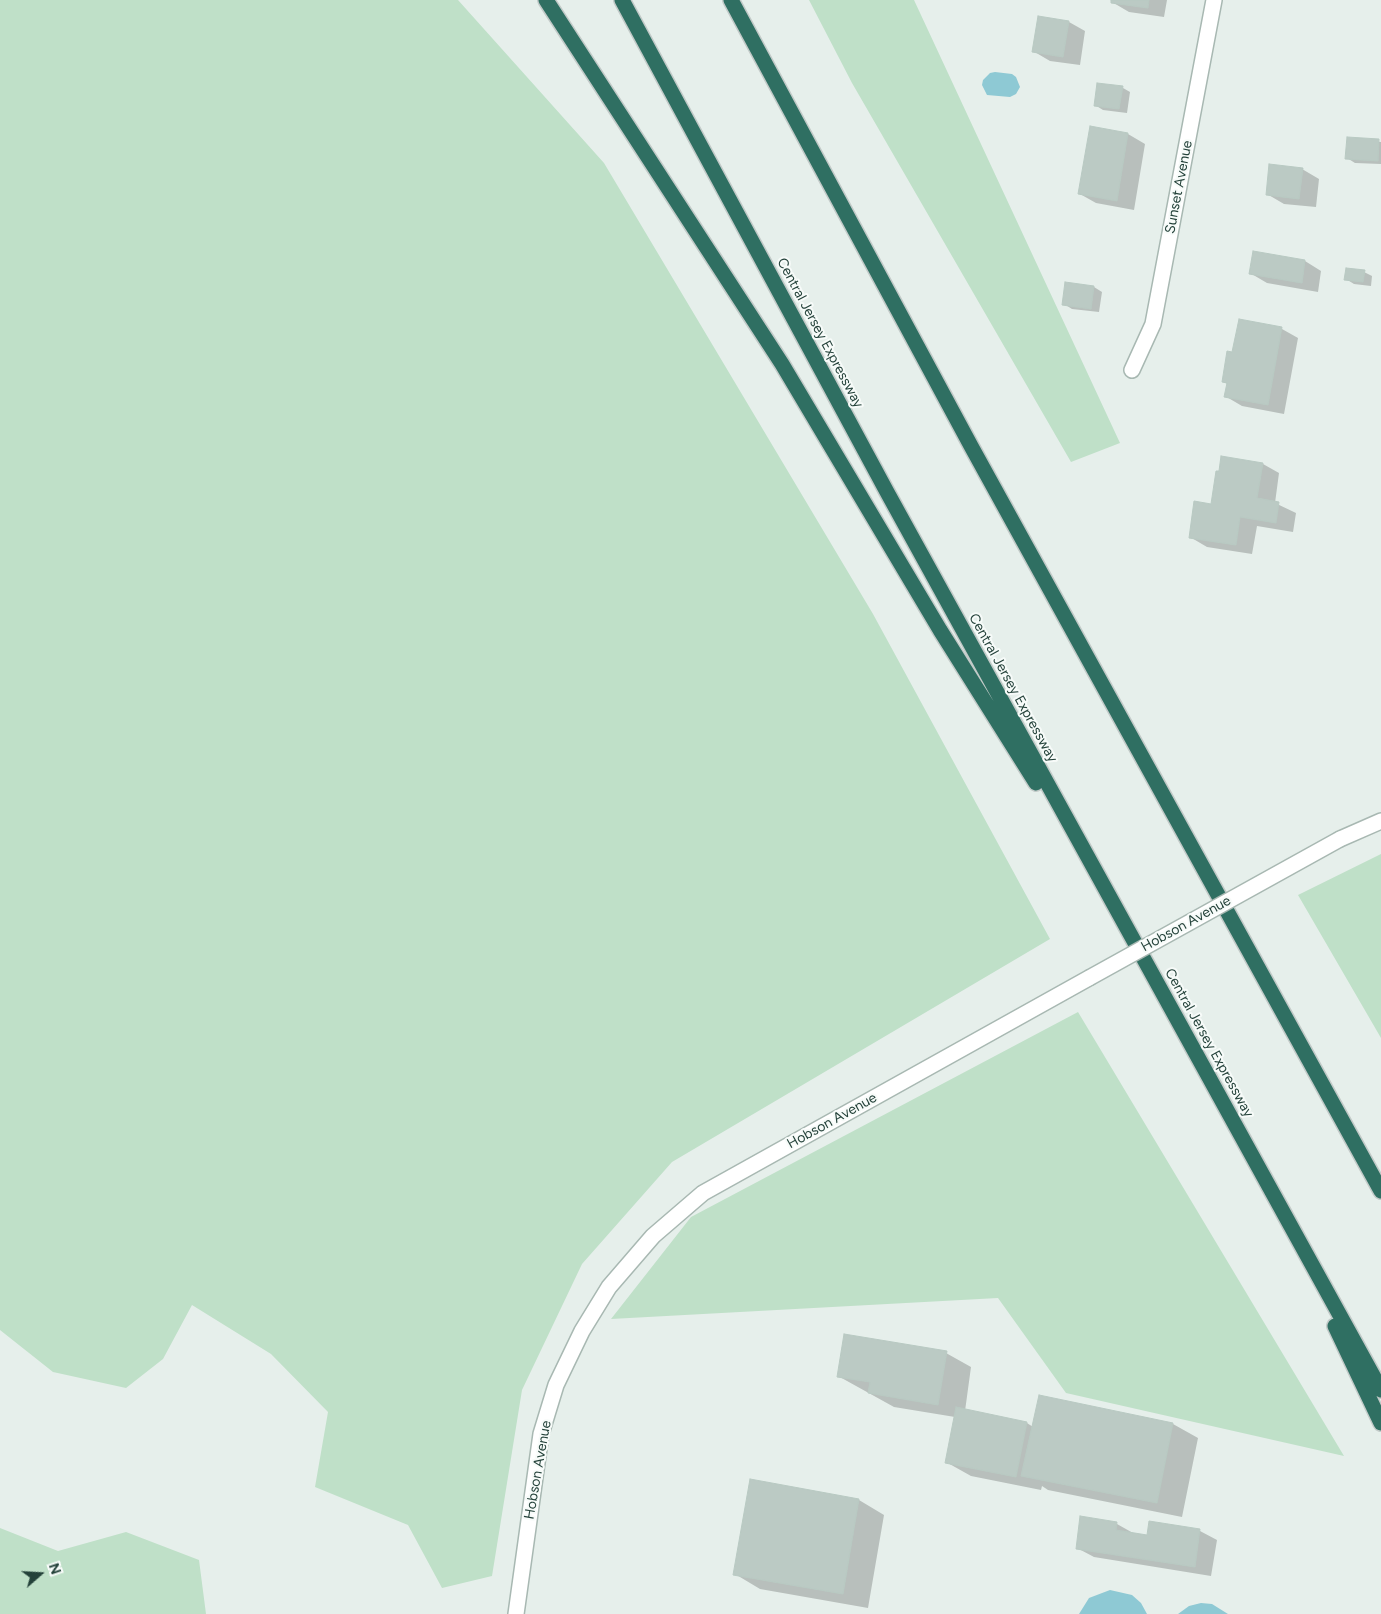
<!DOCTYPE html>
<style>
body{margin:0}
#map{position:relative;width:1381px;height:1614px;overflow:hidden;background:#e6efeb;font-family:Figtree,sans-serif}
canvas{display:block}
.north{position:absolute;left:15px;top:1549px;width:50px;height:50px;-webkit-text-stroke:4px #f7fbf9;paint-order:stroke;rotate:71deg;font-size:14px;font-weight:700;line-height:20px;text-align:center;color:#24423a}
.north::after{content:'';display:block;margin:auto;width:18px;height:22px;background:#24423a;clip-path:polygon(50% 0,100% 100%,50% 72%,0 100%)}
</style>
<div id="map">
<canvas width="1381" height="1614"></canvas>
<div class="north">N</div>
</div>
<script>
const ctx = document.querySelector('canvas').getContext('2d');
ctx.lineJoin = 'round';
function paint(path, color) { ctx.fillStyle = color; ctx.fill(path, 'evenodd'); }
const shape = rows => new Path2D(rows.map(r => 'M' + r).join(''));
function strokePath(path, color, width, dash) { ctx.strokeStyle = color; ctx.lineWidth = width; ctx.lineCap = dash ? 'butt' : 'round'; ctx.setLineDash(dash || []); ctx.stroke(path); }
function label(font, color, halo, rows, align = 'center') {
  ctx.font = font + ' Figtree,sans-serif'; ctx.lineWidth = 4; ctx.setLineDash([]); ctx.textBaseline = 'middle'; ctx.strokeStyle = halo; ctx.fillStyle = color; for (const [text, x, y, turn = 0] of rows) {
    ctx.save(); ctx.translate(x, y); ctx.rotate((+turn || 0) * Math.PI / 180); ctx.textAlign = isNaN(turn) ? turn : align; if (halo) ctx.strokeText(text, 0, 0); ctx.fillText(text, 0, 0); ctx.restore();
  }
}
paint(shape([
 [0,0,458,0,604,163,873,614,1050,939,672,1162,582,1264,522,1390,492,1576,442,1588,408,1525,315,1487,328,1412,271,1354,192,1305,163,1359,126,1388,53,1372,0,1330],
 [809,0,914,0,1120,443,1071,462,852,83],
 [1381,854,1381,1038,1298,895],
 [1078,1012,1344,1456,1066,1393,998,1298,611,1319,691,1217],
 [0,1528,58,1551,126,1532,199,1560,206,1614,0,1614]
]), '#bfe0c8');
paint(shape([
 [995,72,1012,74,1016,77,1020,87,1016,94,1010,97,987,95,982,85,983,80,990,73],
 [1110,1590,1132,1595,1141,1603,1147,1614,1079,1614,1089,1598],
 [1201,1603,1212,1604,1228,1614,1178,1614,1189,1606]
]), '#8ec9d4');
paint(shape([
 [1112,0,1167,0,1164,17,1129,12,1112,2],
 [1069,22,1085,31,1080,65,1050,61,1033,51],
 [1123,88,1130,92,1127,113,1103,110,1095,105],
 [1091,128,1128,134,1145,144,1134,210,1096,203,1080,194],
 [1348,139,1381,142,1381,164,1355,163,1347,158],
 [1302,169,1319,179,1316,207,1284,204,1267,194],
 [1305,261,1321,271,1318,292,1267,283,1250,273],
 [1364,272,1372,276,1371,286,1354,284,1346,279],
 [1094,287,1102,292,1099,312,1072,309,1064,304],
 [1282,329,1298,338,1284,414,1242,406,1225,396,1228,384,1223,382,1233,353],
 [1263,464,1279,473,1275,503,1296,513,1293,532,1257,526,1252,554,1207,547,1190,537,1212,506],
 [946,1353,971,1367,965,1411,1027,1423,1033,1427,1173,1424,1198,1438,1182,1517,1048,1490,1042,1486,1041,1490,971,1476,946,1462,955,1417,894,1407,838,1376],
 [751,1481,859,1500,884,1515,868,1608,760,1589,735,1574],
 [1150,1523,1200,1531,1217,1540,1211,1576,1094,1557,1077,1548,1117,1524,1133,1533,1148,1536]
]), '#0003');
const building = shape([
 [1111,0,1149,0,1148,8,1111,3,1111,0],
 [1038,16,1069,21,1063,57,1032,52,1038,16],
 [1097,83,1123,86,1119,109,1094,106,1097,83],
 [1090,126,1128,133,1117,201,1078,194,1090,126],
 [1347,137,1379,139,1378,161,1345,159,1347,137],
 [1269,164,1303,168,1299,199,1266,195,1269,164],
 [1253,251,1305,260,1302,283,1249,274,1253,251],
 [1346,268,1365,270,1363,282,1344,280,1346,268],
 [1065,282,1094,286,1091,309,1062,305,1065,282],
 [1239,319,1282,327,1268,405,1224,397,1227,383,1222,382,1227,351,1232,352,1239,319],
 [1221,456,1263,463,1257,498,1279,502,1276,523,1240,517,1236,545,1189,538,1194,501,1211,504,1216,471,1219,471,1221,456],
 [844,1334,947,1351,938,1405,868,1393,870,1382,837,1377,844,1334],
 [1039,1395,1173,1423,1157,1503,1021,1476,1039,1395],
 [956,1407,1027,1422,1016,1477,945,1463,956,1407],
 [750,1479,859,1499,843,1594,733,1575,750,1479],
 [1080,1516,1117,1522,1116,1530,1147,1535,1149,1521,1200,1529,1195,1567,1076,1549,1080,1516]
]);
paint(building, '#bbcac4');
strokePath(building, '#b8c9c2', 1);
const street = shape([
 [1132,370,1153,324,1214,0],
 [1340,839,1381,821],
 [516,1614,541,1434,556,1385,582,1331,609,1287,653,1236,703,1193,1089,978]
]);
const highway = shape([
 [546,0,782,364,940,630,1036,783],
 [622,0,887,492,1381,1390],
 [731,0,971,446,1381,1191],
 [1335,1326,1381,1423]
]);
strokePath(street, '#a8b8b2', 18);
strokePath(highway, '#c2cac8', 18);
strokePath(street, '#fff', 15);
strokePath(highway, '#2f6f62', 15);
const streetBridge = shape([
 [1089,978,1340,839]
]);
strokePath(streetBridge, '#a8b8b2', 18, []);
strokePath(streetBridge, '#fff', 15);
label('14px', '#24423a', '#f7fbf9', [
 ["Sunset Avenue",1179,187,-79],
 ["Central Jersey Expressway",820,333,62],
 ["Central Jersey Expressway",1013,688,61],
 ["Hobson Avenue",1186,924,-29],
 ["Central Jersey Expressway",1209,1043,61],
 ["Hobson Avenue",832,1121,-29],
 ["Hobson Avenue",538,1470,-80]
]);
</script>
